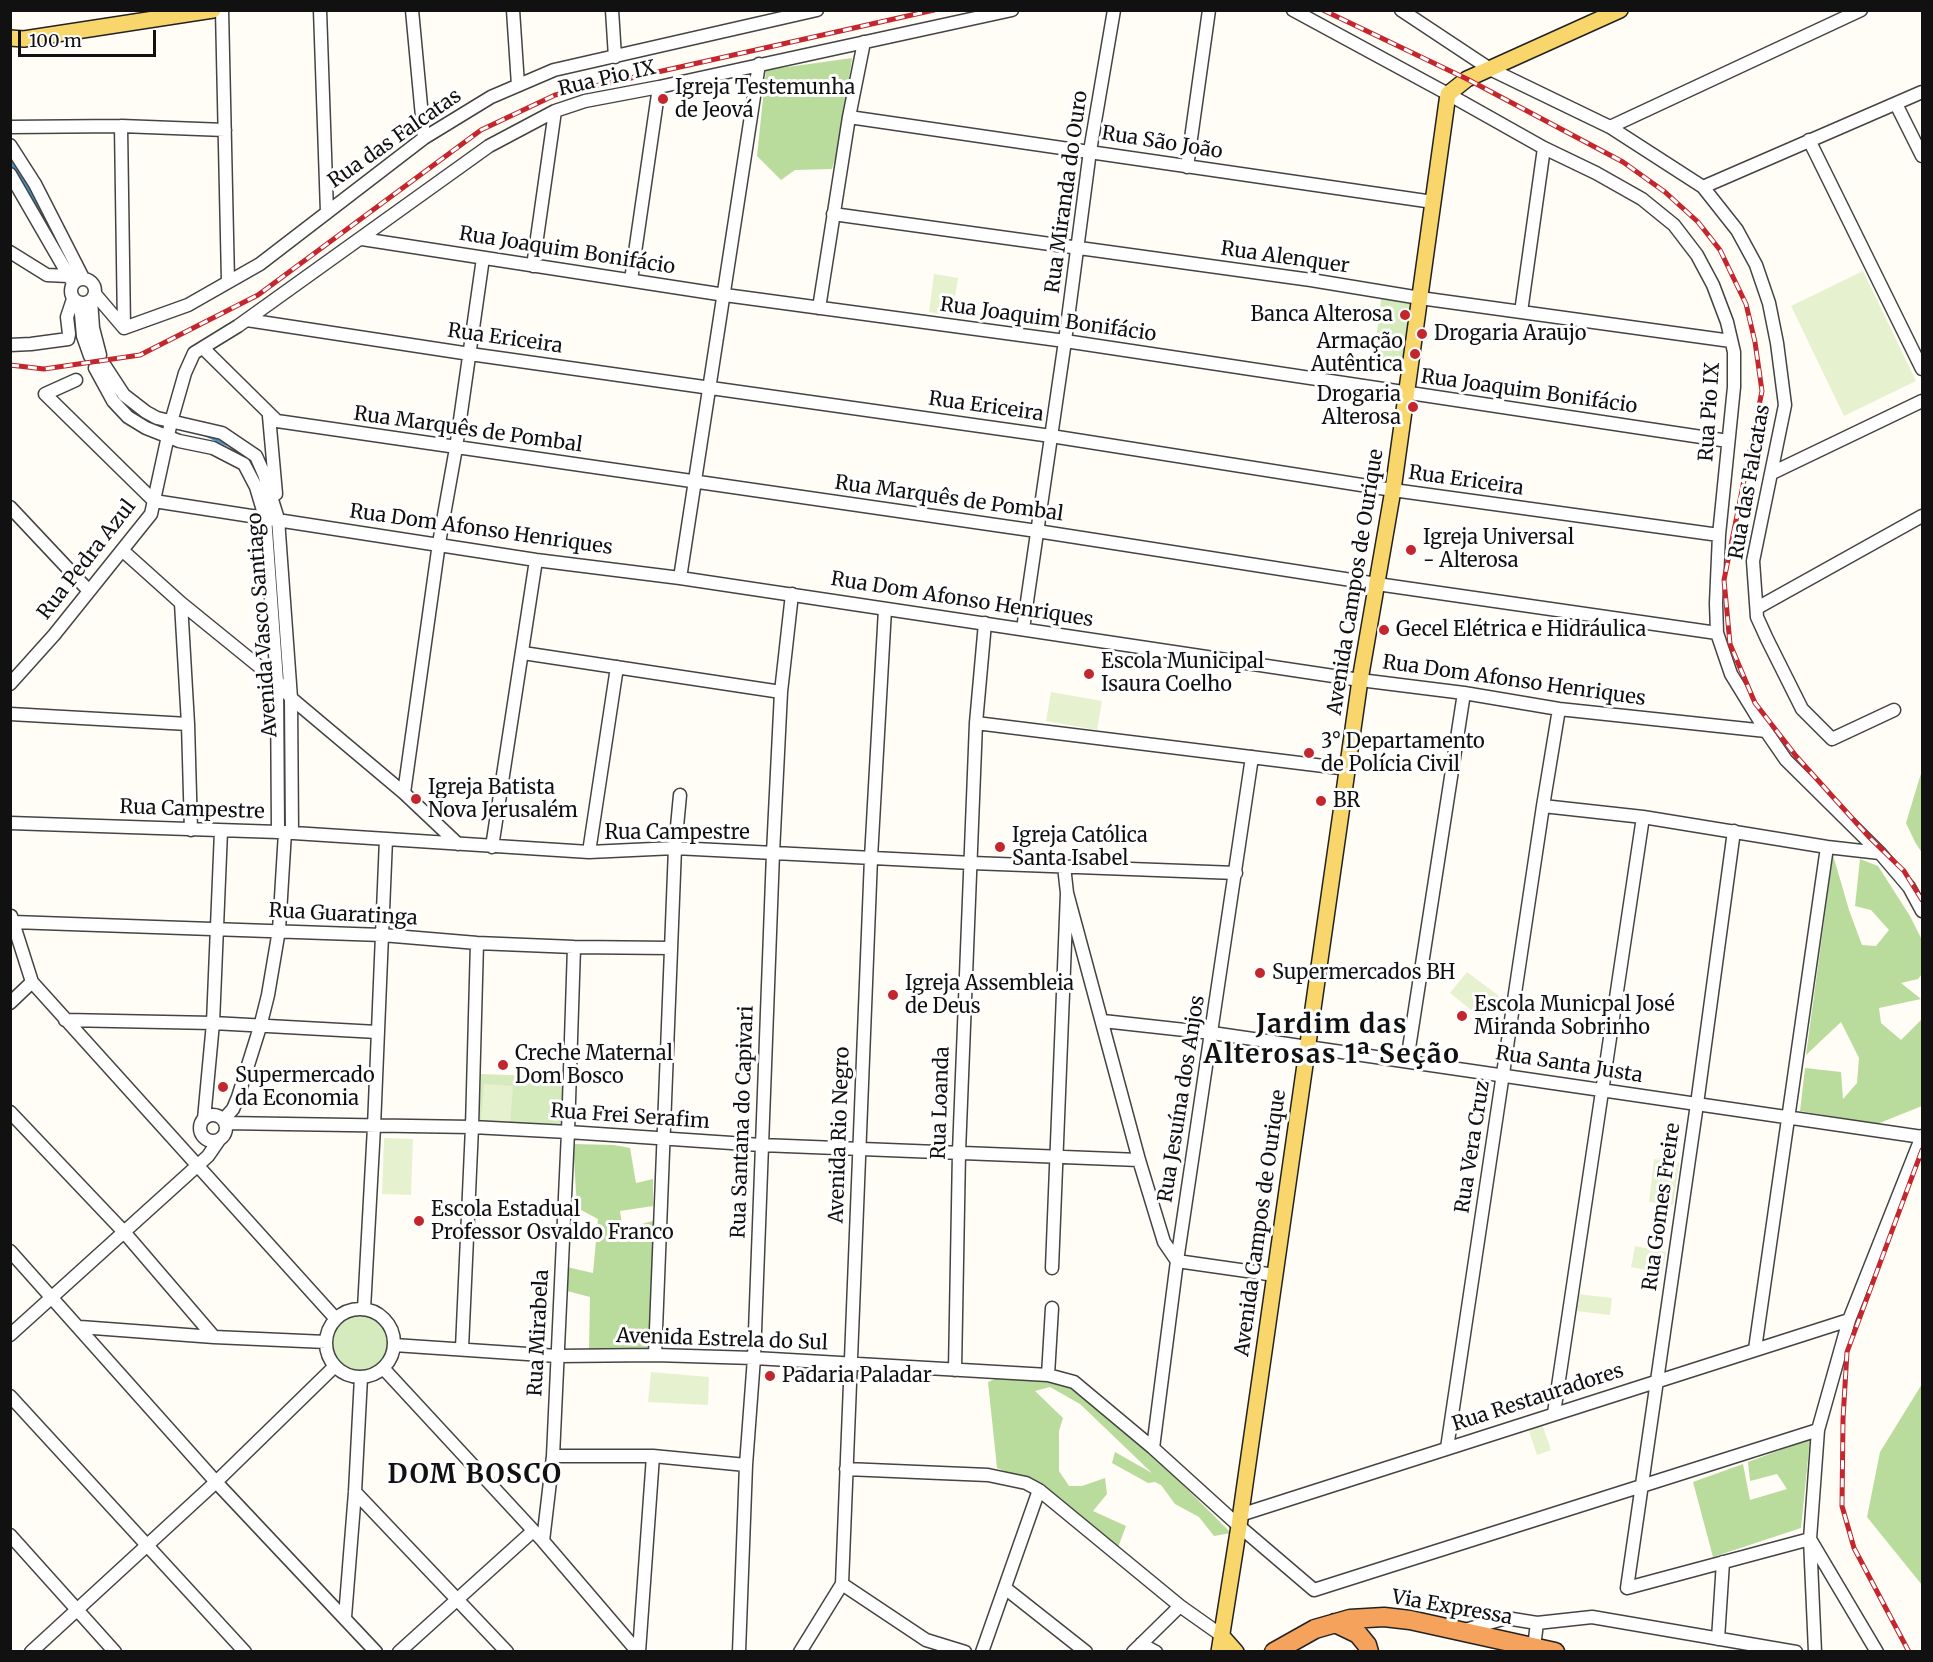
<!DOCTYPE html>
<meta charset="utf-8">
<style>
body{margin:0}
#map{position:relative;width:1933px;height:1662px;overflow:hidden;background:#fffdf5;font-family:Merriweather,serif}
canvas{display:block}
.frame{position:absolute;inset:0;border:12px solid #111;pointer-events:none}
.scale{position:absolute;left:18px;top:30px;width:138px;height:27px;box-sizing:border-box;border:3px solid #111;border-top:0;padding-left:8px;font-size:18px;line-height:21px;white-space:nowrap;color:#111;-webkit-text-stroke:4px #fff;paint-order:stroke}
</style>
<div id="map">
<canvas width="1933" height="1662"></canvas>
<div class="frame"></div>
<div class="scale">100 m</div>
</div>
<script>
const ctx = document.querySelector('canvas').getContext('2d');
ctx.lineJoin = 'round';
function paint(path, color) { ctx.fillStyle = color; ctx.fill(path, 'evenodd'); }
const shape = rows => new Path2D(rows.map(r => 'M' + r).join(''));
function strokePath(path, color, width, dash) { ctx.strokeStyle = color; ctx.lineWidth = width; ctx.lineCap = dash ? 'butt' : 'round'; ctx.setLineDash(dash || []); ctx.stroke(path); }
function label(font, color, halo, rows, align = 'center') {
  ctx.font = font + ' Merriweather,serif'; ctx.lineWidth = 6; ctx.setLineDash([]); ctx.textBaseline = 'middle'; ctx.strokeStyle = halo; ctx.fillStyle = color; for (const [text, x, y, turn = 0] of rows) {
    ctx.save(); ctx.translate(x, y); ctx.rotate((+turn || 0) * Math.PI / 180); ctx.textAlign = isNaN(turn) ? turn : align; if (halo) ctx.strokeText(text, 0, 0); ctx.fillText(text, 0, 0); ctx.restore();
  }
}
paint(shape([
 [1381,299,1410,303,1402,362,1374,357],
 [481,1074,563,1077,561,1128,479,1125],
 '331 1342a29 29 0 1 1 58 0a29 29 0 1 1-58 0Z'
]), '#d5ebbd');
paint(shape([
 [852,58,840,141,832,169,795,170,781,180,757,156,766,70],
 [1922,770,1922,853,1915,842,1906,823],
 [1833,855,1849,910,1862,945,1876,946,1889,930,1871,910,1855,906,1860,859,1878,866,1910,916,1922,940,1922,974,1918,979,1901,983,1921,999,1879,1008,1881,1023,1901,1040,1922,1019,1922,1106,1877,1124,1800,1111,1805,1068,1841,1072,1843,1099,1857,1083,1859,1058,1841,1022,1806,1055],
 [573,1144,614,1145,630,1148,636,1183,653,1179,653,1206,620,1211,623,1229,653,1221,652,1350,589,1351,590,1297,567,1291,567,1267,593,1273,598,1219,577,1208],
 [1002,1376,1040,1378,1073,1387,1088,1402,1147,1449,1231,1533,1214,1536,1199,1517,1175,1504,1161,1485,1155,1482,1148,1483,1112,1463,1115,1452,1152,1473,1080,1404,1050,1387,1035,1391,1063,1418,1059,1431,1059,1471,1069,1486,1082,1486,1105,1478,1107,1494,1093,1511,1126,1526,1117,1550,1024,1479,997,1468,988,1382],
 [1922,1384,1922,1585,1867,1517,1880,1452],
 [1810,1439,1801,1528,1713,1557,1693,1482,1743,1464,1750,1500,1787,1489,1777,1474,1750,1481,1748,1462]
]), '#b9dc9c');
paint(shape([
 [1863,271,1916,381,1844,416,1791,306],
 [934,274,958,278,952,316,929,312],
 [1051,692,1102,701,1097,730,1046,721],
 [1467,972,1499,996,1481,1018,1450,993],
 [484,1084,513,1086,510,1125,481,1122],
 [384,1138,413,1139,411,1195,382,1194],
 [1654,1159,1679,1163,1673,1205,1649,1202],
 [1635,1246,1666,1252,1662,1273,1631,1267],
 [1578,1294,1612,1298,1610,1315,1576,1311],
 [651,1372,709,1377,708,1405,648,1402],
 [1542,1424,1551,1450,1537,1455,1528,1428]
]), '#e6f2cf');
strokePath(shape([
 [10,161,28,188,55,240],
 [205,435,230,446,245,459],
 [251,466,259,478],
 [276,571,282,671],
 [284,783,284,704]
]), '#3f96cf', 3);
const minor = shape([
 [222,10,228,281],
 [320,10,327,212],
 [412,10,424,138],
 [513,10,518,85],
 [612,10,615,57],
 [1293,10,1448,94,1544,148,1596,173,1642,199,1674,225,1697,255,1713,285,1727,322,1734,352,1734,387,1719,535,1716,603,1717,633,1731,674,1766,731,1786,760,1880,853,1909,887,1922,911],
 [1401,10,1490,69,1610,127,1703,187,1737,230,1756,265,1769,303,1777,343,1785,405,1753,561,1757,617,1767,639,1802,709,1832,739,1894,710],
 [1896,104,1922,156],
 [849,117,1433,202],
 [121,126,124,328],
 [10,127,121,126,225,130],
 [1610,127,1861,10],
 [1809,140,1922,369],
 [10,145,35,184,83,278],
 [1187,167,1209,10],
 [10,174,73,283],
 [1703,187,1922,92],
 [833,214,1311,280,1420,298,1731,341],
 [362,239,725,295,1065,341,1728,441],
 [10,252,47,275,68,276],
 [533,266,555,111],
 '71 291a12 12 0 1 1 24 0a12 12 0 1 1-24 0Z',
 [631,280,659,87],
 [95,294,124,328],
 [91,300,93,328,100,355],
 [80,303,83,336,90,356],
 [819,308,849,117,864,42],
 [1521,312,1544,148],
 [247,320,470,354,1051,436,1393,490,1719,535],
 [124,328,188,305,260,264,424,138,491,97,554,70,817,10],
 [10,345,31,344,68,339,69,334,67,317,73,299],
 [203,348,277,421,1037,531,1377,584,1717,633],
 [105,366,124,395,146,412,157,418,222,433,256,456,264,474,278,519,291,698,292,833],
 [95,368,113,401,128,417,146,428,179,441,213,448,244,464,256,487,265,517,277,681,278,832],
 [76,380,45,394,154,501,536,560,680,578,1360,680,1464,693,1559,709,1766,731],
 [269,416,276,494],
 [1772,473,1922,401],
 [10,507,89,591],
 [122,550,181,603,277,681,291,698,404,793,458,844],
 [680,578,759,64],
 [181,603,188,724,191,830],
 [1757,608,1922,516],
 [1023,629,1065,341,1090,151,1114,10],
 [523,653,781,692],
 [10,684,54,635,151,514,171,422,185,373,194,353,238,326,489,146,555,111,585,101,659,87,1012,10],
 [10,714,188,724],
 [976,723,1348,769],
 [404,793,439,543,456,448,483,258],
 [1543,806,1643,817,1827,847,1880,853],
 [10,823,278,832,589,852,675,848,972,863,1236,873],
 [1734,831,1697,1104,1627,1588,1810,1539,1815,1652],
 [492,847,536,560],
 [589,852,617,667],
 [1067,893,1139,1160,1164,1242,1177,1261,1275,1275],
 [11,916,32,982,336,1319],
 [13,922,382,935,477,943,574,947,671,948],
 [10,1003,32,982],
 [65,1020,213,1023,377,1032],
 [1103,1021,1212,1033,1922,1137],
 [1407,1061,1464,693],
 [10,1112,124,1232,214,1337],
 '200 1128a13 13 0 1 1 26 0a13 13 0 1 1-26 0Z',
 [204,1119,213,1023,221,831],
 [223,1120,233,1109,238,1097,260,1027,268,995,279,930,285,832],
 [225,1123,472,1127,568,1132,761,1145,1139,1160],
 [10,1251,216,1482,376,1652],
 [1052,1268,1067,893,1064,866],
 [364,1309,374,1127,386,839],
 '326 1343a34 34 0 1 1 68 0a34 34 0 1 1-68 0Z',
 [80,1327,214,1337,326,1342],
 [10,1335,197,1166,208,1156,219,1140],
 [394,1345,557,1356,655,1355,754,1358,1048,1375,1074,1382,1153,1448,1239,1526,1314,1590,1818,1430],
 [462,1348,472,1127,477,943],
 [1755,1349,1827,847],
 [655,1355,675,848,680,795],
 [383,1368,543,1541,638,1652],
 [955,1370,959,1152,976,723,985,623],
 [1048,1375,1052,1308],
 [10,1396,245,1652],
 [1554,1413,1643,817],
 [1153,1448,1177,1261,1252,757],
 [1447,1448,1543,806,1559,709],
 [553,1456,653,1456,746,1465],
 [846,1469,988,1475,1026,1483,1039,1490,1180,1606,1221,1635],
 [355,1492,507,1652],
 [1240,1515,1849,1320],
 [10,1535,115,1652],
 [543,1541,553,1456,568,1132,574,947],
 [842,1584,926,1640,965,1652],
 [1005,1588,1086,1652],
 [345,1617,355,1492,361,1377],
 [1465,1630,1506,1618,1537,1623,1592,1617,1796,1652],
 [1718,1639,1723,1562],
 [1141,1644,1156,1652],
 [1534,1647,1537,1623],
 [31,1652,216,1482,335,1366],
 [399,1652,533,1531],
 [639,1652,653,1456],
 [739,1652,746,1465,754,1358,773,853,781,692,792,594],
 [800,1652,842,1584,871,858,885,609],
 [982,1652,1039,1490],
 [1133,1652,1180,1606],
 [1877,1652,1810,1539,1818,1430,1849,1320,1922,1136]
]);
const major = shape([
 [10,38,24,39,213,10],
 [1221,1635,1236,1652],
 [1219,1652,1239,1526,1360,680,1393,490,1448,94,1467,79,1620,10]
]);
const highway = shape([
 [1335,1623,1358,1634,1367,1645,1369,1652],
 [1274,1652,1315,1629,1350,1619,1384,1617,1410,1620,1555,1652]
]);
strokePath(minor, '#444', 15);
strokePath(major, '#222', 18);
strokePath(highway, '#222', 21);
strokePath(minor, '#fff', 12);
strokePath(major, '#f9d66b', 15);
strokePath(highway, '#f5a25d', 18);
const rail = shape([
 [1323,10,1467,79,1623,162,1665,192,1698,222,1720,250,1746,304,1755,342,1762,391,1724,580,1730,644,1755,703,1796,756,1870,838,1904,871,1922,900],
 [10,365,44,369,140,355,258,295,481,130,555,95,934,10],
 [1909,1652,1854,1548,1842,1506,1843,1419,1847,1352,1922,1150]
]);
strokePath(rail, '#c4262e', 5);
strokePath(rail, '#fff', 3, [9]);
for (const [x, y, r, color] of [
 [663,99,6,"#c4262e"],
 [1405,315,6,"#c4262e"],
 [1422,334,6,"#c4262e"],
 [1415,354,6,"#c4262e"],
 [1413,407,6,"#c4262e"],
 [1411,550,6,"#c4262e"],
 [1384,630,6,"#c4262e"],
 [1089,674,6,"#c4262e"],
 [1309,753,6,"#c4262e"],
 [416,799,6,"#c4262e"],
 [1321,801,6,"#c4262e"],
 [1000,847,6,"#c4262e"],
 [1260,973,6,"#c4262e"],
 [893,995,6,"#c4262e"],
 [1462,1016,6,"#c4262e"],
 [503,1065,6,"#c4262e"],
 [223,1087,6,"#c4262e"],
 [419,1221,6,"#c4262e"],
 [770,1376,6,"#c4262e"]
]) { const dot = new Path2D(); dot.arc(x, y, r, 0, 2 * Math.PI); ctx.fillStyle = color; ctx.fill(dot); strokePath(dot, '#fff', 2); }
label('20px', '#111', '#fff', [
 ["Rua Pio IX",607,79,-13],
 ["Rua das Falcatas",395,139,-35],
 ["Rua São João",1162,143,9],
 ["Rua Miranda do Ouro",1067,192,-82],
 ["Rua Joaquim Bonifácio",567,251,9],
 ["Rua Alenquer",1285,258,8],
 ["Rua Joaquim Bonifácio",1048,320,8],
 ["Rua Ericeira",505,339,8],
 ["Rua Joaquim Bonifácio",1529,392,8],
 ["Rua Ericeira",986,407,8],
 ["Rua Pio IX",1710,412,-86],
 ["Rua Marquês de Pombal",468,430,8],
 ["Rua Ericeira",1466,481,8],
 ["Rua das Falcatas",1750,482,-80],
 ["Rua Marquês de Pombal",949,499,8],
 ["Rua Dom Afonso Henriques",481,530,8],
 ["Rua Pedra Azul",87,560,-52],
 ["Avenida Campos de Ourique",1356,582,-81],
 ["Rua Dom Afonso Henriques",962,600,9],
 ["Avenida Vasco Santiago",263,625,-94],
 ["Rua Dom Afonso Henriques",1514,681,8],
 ["Rua Campestre",192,810,2],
 ["Rua Campestre",677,833],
 ["Rua Guaratinga",343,915,3],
 ["Rua Santa Justa",1569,1065,9],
 ["Rua Jesuína dos Anjos",1182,1099,-81],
 ["Rua Loanda",941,1103,-88],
 ["Rua Frei Serafim",630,1117,4],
 ["Rua Santana do Capivari",743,1122,-88],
 ["Avenida Rio Negro",840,1135,-88],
 ["Rua Vera Cruz",1473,1147,-81],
 ["Rua Gomes Freire",1662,1207,-82],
 ["Avenida Campos de Ourique",1261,1223,-82],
 ["Rua Mirabela",539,1333,-87],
 ["Avenida Estrela do Sul",722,1340,2],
 ["Rua Restauradores",1538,1398,-18],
 ["Via Expressa",1452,1608,10]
]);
label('20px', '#111', '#fff', [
 ["Igreja Testemunha",675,88],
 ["de Jeová",675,111],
 ["Banca Alterosa",1393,315,"right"],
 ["Drogaria Araujo",1434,334],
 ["Armação",1403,342,"right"],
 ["Autêntica",1403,365,"right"],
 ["Drogaria",1401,395,"right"],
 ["Alterosa",1401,418,"right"],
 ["Igreja Universal",1423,538],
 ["- Alterosa",1423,561],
 ["Gecel Elétrica e Hidráulica",1396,630],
 ["Escola Municipal",1101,662],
 ["Isaura Coelho",1101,685],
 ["3° Departamento",1321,742],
 ["de Polícia Civil",1321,765],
 ["Igreja Batista",428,788],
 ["Nova Jerusalém",428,811],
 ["BR",1333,801],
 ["Igreja Católica",1012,836],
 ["Santa Isabel",1012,859],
 ["Supermercados BH",1272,973],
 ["Igreja Assembleia",905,984],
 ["de Deus",905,1007],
 ["Escola Municpal José",1474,1005],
 ["Miranda Sobrinho",1474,1028],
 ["Creche Maternal",515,1054],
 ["Dom Bosco",515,1077],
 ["Supermercado",235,1076],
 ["da Economia",235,1099],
 ["Escola Estadual",431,1210],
 ["Professor Osvaldo Franco",431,1233],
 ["Padaria Paladar",782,1376]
], 'left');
ctx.letterSpacing = '1.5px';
label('bold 26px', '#111', '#fff', [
 ["Jardim das",1332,1026],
 ["Alterosas 1ª Seção",1332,1056],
 ["DOM BOSCO",475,1476]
]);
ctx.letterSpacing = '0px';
</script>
